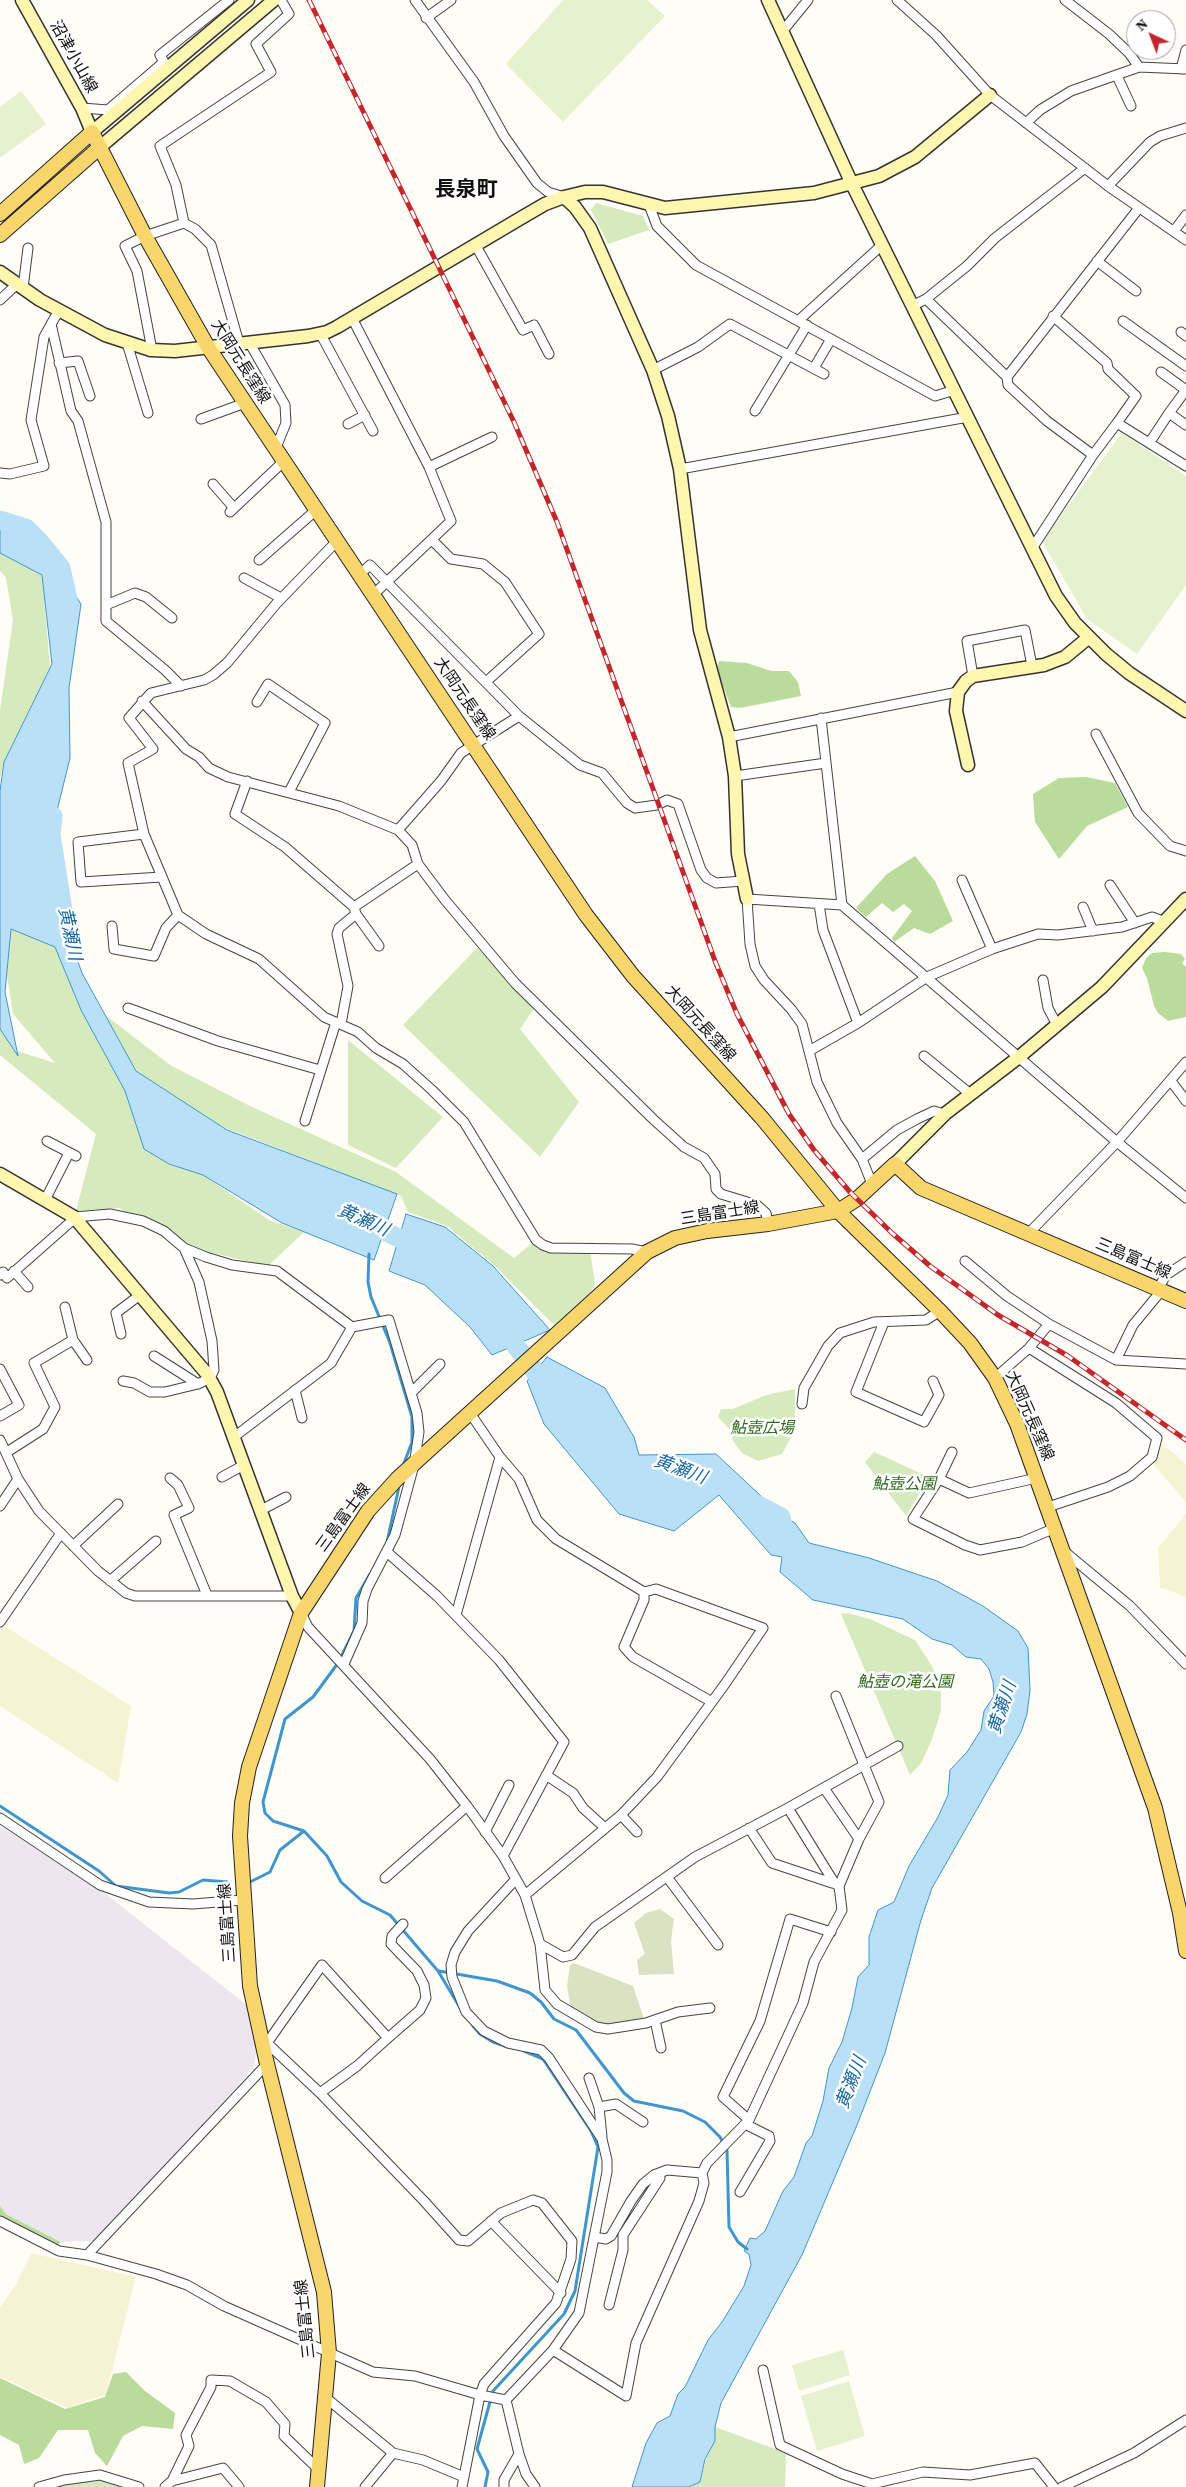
<!DOCTYPE html>
<meta charset="utf-8">
<style>
body{margin:0}
#map{position:relative;width:1186px;height:2487px;overflow:hidden;background:#fffdf5;font-family:"Source Serif 4",serif}
canvas{display:block}
.north{position:absolute;left:1126px;top:10px;width:50px;height:50px;box-sizing:border-box;background:#fff;border:1px solid #a0a0a0;border-radius:50%;rotate:317deg;font-size:14px;font-weight:700;line-height:20px;text-align:center;color:#111}
.north::after{content:'';display:block;margin:auto;width:18px;height:22px;background:#c4262e;clip-path:polygon(50% 0,100% 100%,50% 72%,0 100%)}
</style>
<div id="map">
<canvas width="1186" height="2487"></canvas>
<div class="north">N</div>
</div>
<script>
const ctx = document.querySelector('canvas').getContext('2d');
ctx.lineJoin = 'round';
function paint(path, color) { ctx.fillStyle = color; ctx.fill(path, 'evenodd'); }
const shape = rows => new Path2D(rows.map(r => 'M' + r).join(''));
function strokePath(path, color, width, dash) { ctx.strokeStyle = color; ctx.lineWidth = width; ctx.lineCap = dash ? 'butt' : 'round'; ctx.setLineDash(dash || []); ctx.stroke(path); }
function label(font, color, halo, rows, align = 'center') {
  ctx.font = font + ' "Source Serif 4","Noto Sans JP",serif'; ctx.lineWidth = 5; ctx.setLineDash([]); ctx.textBaseline = 'middle'; ctx.strokeStyle = halo; ctx.fillStyle = color; for (const [text, x, y, turn = 0] of rows) {
    ctx.save(); ctx.translate(x, y); ctx.rotate((+turn || 0) * Math.PI / 180); ctx.textAlign = isNaN(turn) ? turn : align; if (halo) ctx.strokeText(text, 0, 0); ctx.fillText(text, 0, 0); ctx.restore();
  }
}
paint(shape([
 [0,1823,88,1880,248,2006,258,2040,254,2066,238,2086,94,2241,61,2242,6,2214,0,2206]
]), '#eee6ef');
paint(shape([
 [1162,1444,1186,1464,1186,1502,1154,1465],
 [1186,1514,1186,1597,1160,1587,1158,1548],
 [3,1625,131,1706,118,1783,0,1706,0,1630],
 [31,2253,136,2277,106,2394,68,2408,0,2377,0,2307,17,2283]
]), '#f6f3d4');
paint(shape([
 [596,203,643,216,649,230,608,244,591,210],
 [0,553,42,575,50,667,4,762,0,779,0,710,13,620,6,578,0,571],
 [11,929,55,947,125,1091,144,1149,169,1164,203,1175,269,1220,304,1232,268,1266,191,1248,119,1208,76,1211,96,1134,0,1055,0,1016,14,1050,55,1063,13,1014,7,975],
 [477,948,537,1004,520,1029,579,1102,540,1157,403,1025],
 [104,1014,170,1065,250,1106,396,1172,514,1258,536,1240,551,1248,590,1251,595,1283,591,1292,554,1325,494,1265,447,1226,408,1212,401,1196,223,1127,136,1071],
 [348,1040,443,1117,396,1168,348,1145],
 [795,1389,795,1430,782,1454,758,1461,742,1453,733,1441,731,1431,718,1417,721,1409,733,1409,766,1395],
 [874,1452,929,1477,906,1516,865,1462],
 [847,1613,870,1619,915,1640,932,1666,941,1687,941,1711,932,1739,922,1762,910,1775,841,1614],
 [715,2427,786,2453,785,2487,690,2487,700,2482],
 [104,2476,125,2487,52,2487]
]), '#d5ebbd');
paint(shape([
 [719,661,747,663,771,671,789,671,798,682,801,696,740,708,731,707,717,670],
 [1086,777,1115,783,1128,807,1087,826,1059,859,1035,822,1033,794,1059,778],
 [915,856,935,881,953,921,930,934,914,928,894,942,892,938,912,911,904,904,893,912,882,903,866,917,856,908,887,874],
 [1165,952,1181,954,1185,959,1182,963,1186,967,1186,1017,1168,1021,1158,1013,1154,1006,1147,978,1142,968,1146,958,1152,953],
 [0,2206,6,2214,61,2242,54,2248,0,2221],
 [126,2372,145,2391,175,2413,173,2429,142,2426,123,2436,107,2466,95,2453,88,2430,58,2430,39,2458,24,2464,19,2445,0,2435,0,2378,65,2409,105,2397,113,2374]
]), '#b9dc9c');
paint(shape([
 [660,1909,674,1919,671,1941,674,1974,639,1975,637,1960,645,1954,634,1923,646,1913],
 [574,1963,633,1986,644,2019,607,2024,592,2021,571,2009,567,1986,570,1965]
]), '#d9e3c4');
paint(shape([
 [563,0,647,0,665,16,563,122,506,64],
 [21,91,46,124,0,158,0,107],
 [1122,433,1186,476,1186,585,1137,654,1087,619,1042,541],
 [843,2350,850,2375,799,2391,792,2365],
 [849,2381,865,2436,817,2451,801,2396]
]), '#e6f2cf');
const water = shape([
 [0,525,40,542,81,604,69,688,70,758,51,835,66,929,82,973,136,1071,227,1130,397,1194,374,1260,282,1223,203,1175,169,1164,144,1149,125,1091,81,1010,55,947,11,929,5,992,18,1056,0,1029,0,791,4,762,52,664,42,575,0,553,0,525],
 [406,1214,445,1227,493,1266,550,1330,492,1355,470,1327,425,1285,389,1271,406,1214],
 [547,1357,605,1388,634,1437,639,1455,716,1454,775,1509,783,1531,782,1552,788,1519,795,1523,809,1543,869,1558,937,1581,983,1606,1018,1631,1028,1648,1030,1690,1027,1714,1021,1732,932,1888,921,1920,885,2053,857,2125,802,2255,721,2403,715,2427,715,2441,705,2459,700,2482,689,2487,632,2487,646,2443,657,2423,670,2416,678,2394,685,2387,708,2340,722,2322,744,2286,751,2265,749,2254,744,2251,750,2238,756,2239,765,2231,783,2191,794,2177,806,2143,812,2136,823,2101,829,2068,842,2042,852,2008,858,1977,869,1965,869,1937,878,1910,894,1902,909,1866,938,1817,948,1795,950,1770,967,1752,981,1730,984,1711,994,1696,993,1682,989,1669,981,1659,966,1657,952,1645,932,1639,903,1619,813,1600,780,1572,782,1557,771,1555,719,1495,674,1531,619,1514,544,1424,527,1381,547,1357]
]);
paint(water, '#b9e0f7');
strokePath(water, '#3f96cf', 1);
strokePath(shape([
 [369,1254,368,1282,371,1297,390,1343,412,1417,412,1442,403,1466],
 [387,1542,400,1482],
 [370,1574,356,1598,354,1631,338,1663,313,1697,285,1719,263,1802,265,1813,273,1821,304,1831,327,1856,341,1882,362,1901,390,1915,438,1971,462,2011],
 [0,1806,99,1871,116,1886,169,1893,179,1892,203,1880,228,1882],
 [250,1882,270,1872,280,1850,304,1831],
 [439,1971,497,1981,530,1993,541,2002,554,2019,576,2030,624,2093,634,2101,683,2111,705,2122,720,2137,727,2150,729,2227,738,2242,747,2249],
 [473,2026,480,2034,493,2042,508,2047],
 [485,2487,488,2472,477,2449,493,2391,564,2314,575,2291,598,2147,591,2131,543,2059,524,2051]
]), '#3f96cf', 3);
strokePath(shape([
 [0,520,26,528,40,542,61,568,68,599],
 [53,816,51,835,66,929,72,954],
 [361,1220,422,1249],
 [507,1322,516,1346,550,1392],
 [756,1504,781,1517,789,1550,798,1554]
]), '#b9e0f7', 19);
const street = shape([
 [415,0,474,82,504,136,537,183,548,192,564,197],
 [897,0,936,35,990,95,1108,186,1186,240],
 [1065,0,1109,34,1129,53,1139,67],
 [426,18,451,0],
 [786,27,808,0],
 [1181,69,1186,50],
 [1117,76,1131,106],
 [82,108,108,110,164,62,160,55,229,0],
 [1026,123,1040,110,1071,91,1139,67,1186,69],
 [1108,186,1150,142,1160,136,1186,128],
 [649,205,657,226,696,265,935,396,955,390],
 [184,223,195,229,211,245,239,343],
 [1174,231,1186,215],
 [476,246,523,330,534,325,549,354],
 [1097,261,1136,291],
 [23,288,28,248],
 [926,299,1007,377],
 [0,300,17,284],
 [914,305,926,299,967,266,995,238,1085,168],
 [1053,316,1107,363,1108,369,1136,396,1117,423],
 [352,318,429,467,451,521,373,595],
 [799,320,882,245],
 [1123,321,1186,366],
 [51,324,71,411,78,421,106,522,106,621,165,670,181,686],
 [1181,332,1186,336],
 [320,333,373,431],
 [249,342,285,405,286,423,275,450],
 [127,343,148,413],
 [152,350,137,271,125,246,145,236,184,223,176,185,160,146,271,72,256,44,289,14,281,0],
 [59,363,78,361,90,396],
 [814,368,831,339],
 [653,370,698,347,730,324,824,374],
 [1161,372,1186,390],
 [1186,390,1169,413,1186,425],
 [755,411,807,325],
 [201,419,245,403],
 [348,424,365,415],
 [1150,442,1169,413],
 [1093,455,1047,421,1008,385,1007,377,1139,208],
 [429,467,492,437],
 [680,469,968,417],
 [0,473,10,474,44,466,31,420,44,337,59,310],
 [213,484,234,508],
 [230,512,283,462],
 [433,541,451,559,483,564,505,582,539,634,487,681],
 [336,542,276,604,227,663,213,675,204,680,151,693,129,718,153,749,128,763,144,834,178,915,206,934,259,959,324,1017,358,1032,376,1048,403,1064,432,1090,464,1122,536,1240,543,1245,551,1248,632,1249,647,1252],
 [1033,547,1093,455,1117,423,1186,466],
 [259,560,315,511],
 [359,575,370,565,519,716,580,765,602,773,627,803,635,808,657,805,667,800,678,804,701,870,707,878,716,883,743,881],
 [244,578,281,598],
 [106,605,135,593,146,597,172,618],
 [973,676,967,641,1025,630,1032,666],
 [142,701,186,749,199,757,209,768,228,777,339,806,398,830],
 [257,702,268,684,325,723,289,792],
 [519,716,461,753,441,781,398,830,412,845,418,864,445,900,515,983,653,1119,684,1147,704,1158,715,1174,716,1189,721,1194,757,1205,766,1213,768,1224],
 [821,718,842,905],
 [1096,734,1138,813,1170,846,1186,851],
 [729,737,958,692],
 [735,776,826,763],
 [247,781,235,814,285,847,354,907,356,914,379,946],
 [144,834,78,842,81,882,162,877],
 [962,880,992,949],
 [1110,885,1135,923],
 [819,904,823,930,858,1023],
 [354,907,418,864],
 [1083,907,1093,931],
 [112,926,114,949,154,956,166,928,178,915],
 [1043,980,1048,1008,1057,1025],
 [128,1008,218,1041,320,1070],
 [341,1024,348,986,337,934,339,928,356,914],
 [809,1051,858,1023,927,977,992,949,1038,934,1058,935,1122,927,1152,917,1165,922],
 [924,1056,969,1093],
 [1171,1081,1186,1101],
 [305,1121,336,1022],
 [47,1141,76,1156],
 [862,1159,897,1130,917,1119,934,1111,944,1114],
 [872,1184,862,1159,837,1123,817,1082,802,1024,791,1009,764,980,755,966,750,944,747,899,842,905,1117,1142,1186,1198],
 [45,1200,69,1153],
 [74,1217,110,1214,143,1221,164,1231,184,1248,206,1257,232,1265,277,1271,352,1327,389,1320,417,1413,419,1432,414,1465,395,1535,367,1589,363,1601,362,1623,344,1664],
 [1028,1234,1117,1142,1186,1062],
 [965,1261,1007,1296,1049,1324],
 [14,1271,28,1287],
 [0,1275,3,1272,7,1278,75,1218],
 [1158,1289,1166,1275,1186,1262],
 [65,1307,73,1340,87,1360],
 [884,1322,856,1392,924,1422,939,1395,933,1381],
 [121,1334,116,1313,140,1295],
 [1029,1348,1116,1403,1157,1438,1152,1457,1130,1476,1108,1487,1048,1507],
 [154,1356,198,1384,210,1378,214,1370,212,1341,199,1282,184,1248],
 [1116,1360,1133,1325,1162,1290],
 [0,1369,19,1405,0,1416],
 [995,1378,1029,1348,1049,1324,1116,1360,1186,1364],
 [123,1381,134,1383,150,1392,165,1392,198,1384],
 [295,1390,302,1418],
 [411,1393,440,1364],
 [802,1404,804,1388,828,1346,840,1333,874,1322,926,1320,940,1311],
 [470,1413,500,1457,519,1479,537,1520,556,1539,644,1592,656,1589,763,1628,725,1684,657,1777,621,1815,525,1895],
 [234,1437,331,1363,352,1327],
 [0,1440,18,1479,39,1511,98,1571,126,1593,135,1596,292,1596],
 [7,1452,43,1429,55,1407,34,1363,73,1340],
 [952,1452,939,1479,913,1519,965,1545,980,1550,1022,1542,1055,1528],
 [222,1477,244,1465],
 [170,1478,178,1485,189,1508,174,1515,207,1595],
 [939,1479,969,1493,1037,1478],
 [0,1506,18,1479],
 [261,1510,286,1497],
 [73,1546,118,1504],
 [1065,1552,1130,1606,1186,1664],
 [388,1553,437,1596,499,1660,564,1742,503,1856],
 [110,1581,156,1541],
 [644,1592,644,1600,624,1647,633,1657,712,1702],
 [301,1613,308,1627,430,1759,467,1806,503,1856,525,1895,540,1944,563,1957,572,1955,595,1927,695,1857,788,1808,898,1746],
 [456,1615,500,1457],
 [0,1622,61,1533],
 [546,1775,573,1793,583,1808,605,1828],
 [824,1788,859,1839],
 [788,1808,835,1884],
 [621,1815,637,1832],
 [0,1818,100,1885,149,1902,193,1904,243,1900],
 [749,1828,772,1863,832,1883],
 [485,1832,509,1785],
 [667,1877,718,1945],
 [385,1878,467,1806],
 [516,1879,468,1931,455,1952,451,1965,452,1977,466,2012,484,2031,508,2043,541,2050,549,2058,602,2139,607,2160,607,2172,579,2313,553,2350,506,2400,519,2454,526,2474,535,2487],
 [540,1944,545,1990,557,2004,596,2027,608,2029,646,2023,678,2012,710,2008],
 [655,2020,661,2048],
 [267,2043,322,1965,388,2038],
 [263,2044,267,2043,320,2093,424,2201,459,2240,468,2241,501,2213,533,2200,542,2203,572,2241,571,2259,556,2303,484,2384,480,2395,462,2487],
 [589,2078,599,2107],
 [320,2093,357,2066,388,2038,420,2010,426,1998,424,1985,417,1971,391,1944,392,1936,403,1924],
 [749,2120,723,2097,760,2021,790,1919,831,1932],
 [602,2137,599,2107,616,2104,643,2122],
 [740,2192,770,2141,769,2136,745,2124],
 [0,2221,59,2251,87,2255,267,2064],
 [491,2221,561,2293],
 [594,2237,606,2239,611,2236,631,2201,643,2184,654,2175,667,2170,702,2173,707,2163,749,2120,803,2003,814,1962,842,1910,839,1886,859,1839,879,1802,836,1696],
 [87,2255,156,2274,187,2285,224,2306,373,2372,415,2376,480,2395,506,2400],
 [609,2305,623,2250,623,2235,660,2178,659,2173],
 [553,2350,626,2396,636,2343,699,2201,704,2183,702,2173],
 [763,2370,780,2445,842,2474,872,2484,923,2472,970,2475,1035,2463,1054,2487],
 [325,2397,393,2453],
 [172,2481,189,2446,186,2435,211,2387,211,2380,230,2381,266,2402,285,2424,284,2436,318,2469],
 [39,2487,64,2480,100,2475,139,2487],
 [165,2487,172,2481,223,2468,239,2487],
 [365,2487,393,2453,423,2460,464,2477],
 [504,2487,504,2480,519,2454],
 [1062,2487,1134,2453,1186,2420]
]);
const secondary = shape([
 [22,0,82,108,92,132,248,0],
 [768,0,852,184,1056,596,1075,623,1106,654,1129,673,1186,711],
 [100,147,274,0],
 [564,197,575,207,590,228,653,370,668,416,680,469,700,630,729,737,735,776,738,854,747,899],
 [0,272,40,300,105,335,151,350,175,351,308,336,327,332,337,327,521,218,545,204,564,197,585,192,603,192,665,208,814,193,879,176,915,157,990,95],
 [968,765,956,711,958,692,966,681,973,676,1044,665,1065,657,1088,638],
 [895,1164,946,1113,1019,1057,1102,987,1186,899],
 [0,1174,74,1217,207,1374,217,1392,292,1596,301,1613]
]);
const primary = shape([
 [0,214,92,132,145,236,208,347,586,915,633,976,762,1118,838,1211,940,1311,970,1343,995,1378,1017,1424,1155,1808,1180,1913,1186,1951],
 [0,235,100,147],
 [317,2487,329,2353,324,2292,267,2064,250,1986,240,1836,242,1803,249,1767,301,1613,368,1511,397,1479,647,1252,675,1238,707,1231,768,1224,838,1211,857,1199,895,1164,921,1188,1186,1301]
]);
strokePath(street, '#444', 11);
strokePath(secondary, '#333', 15);
strokePath(primary, '#222', 16);
strokePath(street, '#fff', 9);
strokePath(secondary, '#fff6b0', 12);
strokePath(primary, '#f9d66b', 14);
const rail = shape([
 [309,0,514,422,557,522,715,961,737,1014,789,1114,814,1150,850,1192,892,1233,930,1266,998,1315,1068,1356,1186,1440]
]);
strokePath(rail, '#c4262e', 5);
strokePath(rail, '#fff', 3, [9]);
label('16px', '#111', '#fff', [
 ["沼津小山線",73,57,61],
 ["大岡元長窪線",240,362,58],
 ["大岡元長窪線",464,699,56],
 ["大岡元長窪線",700,1024,48],
 ["三島富士線",720,1214,-9],
 ["三島富士線",1133,1259,23],
 ["大岡元長窪線",1029,1416,66],
 ["三島富士線",344,1518,-54],
 ["三島富士線",228,1923,-94],
 ["三島富士線",306,2319,-96]
]);
label('italic 16px', '#2f6b1f', '#fff', [
 ["鮎壺広場",762,1429],
 ["鮎壺公園",904,1485],
 ["鮎壺の滝公園",905,1683]
]);
label('italic 18px', '#1768a6', '#fff', [
 ["黄瀬川",69,934,78],
 ["黄瀬川",363,1221,24],
 ["黄瀬川",680,1470,20],
 ["黄瀬川",1003,1708,-72],
 ["黄瀬川",852,2083,-69]
]);
label('bold 21px', '#111', '#fff', [
 ["長泉町",466,191]
]);
</script>
